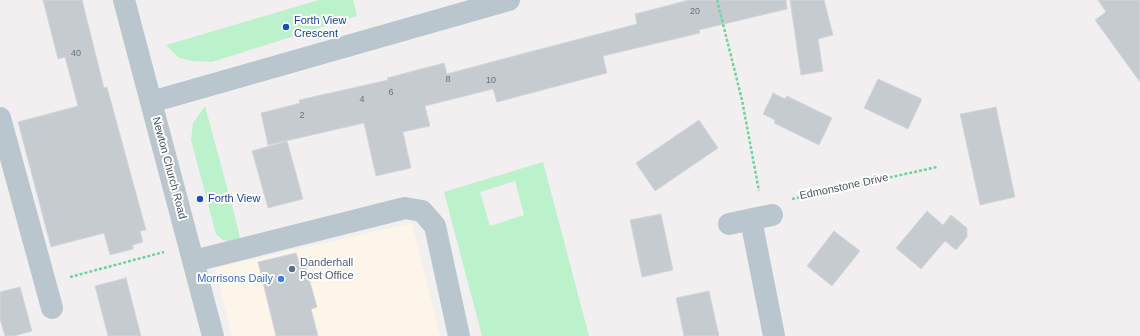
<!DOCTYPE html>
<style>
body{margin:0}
canvas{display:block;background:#f2eff0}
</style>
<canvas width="1140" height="336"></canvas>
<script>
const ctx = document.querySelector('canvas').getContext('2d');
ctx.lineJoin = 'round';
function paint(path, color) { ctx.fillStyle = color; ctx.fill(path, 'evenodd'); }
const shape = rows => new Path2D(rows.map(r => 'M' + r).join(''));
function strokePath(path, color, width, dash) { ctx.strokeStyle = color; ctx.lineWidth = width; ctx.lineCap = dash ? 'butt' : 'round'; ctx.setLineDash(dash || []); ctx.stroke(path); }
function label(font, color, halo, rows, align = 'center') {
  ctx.font = font + ' Arial,sans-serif'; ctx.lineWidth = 4; ctx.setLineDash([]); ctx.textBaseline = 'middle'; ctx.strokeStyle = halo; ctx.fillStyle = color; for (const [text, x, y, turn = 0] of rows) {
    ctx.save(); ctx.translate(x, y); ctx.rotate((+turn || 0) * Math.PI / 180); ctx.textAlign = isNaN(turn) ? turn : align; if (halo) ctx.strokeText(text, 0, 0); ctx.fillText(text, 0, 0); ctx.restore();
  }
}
paint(shape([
 [412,223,440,336,232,336,215,268]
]), '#fdf5e8');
paint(shape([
 [319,0,353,0,357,16,212,62,192,61,179,58,166,45],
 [205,106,235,217,241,242,233,243,223,240,216,234,191,140,193,123],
 [543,162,589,336,482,336,444,192],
 [515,181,524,215,490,226,480,192]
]), '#bbf2cc');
const building = shape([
 [43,0,82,0,104,88,107,87,146,230,140,231,143,242,133,245,133,249,110,255,104,233,51,247,18,122,78,106,65,57,58,59,43,0],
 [689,0,786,0,787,9,699,30,700,33,603,56,607,73,497,102,493,89,425,106,430,126,403,132,411,168,376,176,364,123,268,145,261,113,300,103,299,100,388,80,387,78,444,63,447,74,514,56,637,24,635,14,689,0],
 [790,0,824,0,833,35,818,39,823,71,801,75,790,0],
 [1098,0,1140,0,1140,82,1095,20,1106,12,1098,0],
 [878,79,922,99,908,129,864,108,878,79],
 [773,93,785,99,787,96,832,118,819,145,774,123,775,120,763,114,773,93],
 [996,107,1015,197,980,205,960,114,996,107],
 [699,120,718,148,655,191,636,163,699,120],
 [287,141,303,199,268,208,252,151,287,141],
 [927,211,943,225,951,215,967,228,967,237,956,250,945,241,921,269,896,248,927,211],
 [661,214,673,270,642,277,630,220,661,214],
 [834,231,860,251,832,286,807,266,834,231],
 [296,253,299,262,304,261,317,307,311,309,318,336,276,336,258,262,296,253],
 [126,278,141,336,108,336,95,286,126,278],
 [20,287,32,331,14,336,5,336,0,319,0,292,20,287],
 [709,291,719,336,684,336,676,298,709,291]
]);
paint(building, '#c6cbd0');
strokePath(building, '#d3d6dc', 1);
strokePath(shape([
 [717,0,742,100,759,191],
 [792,199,937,167],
 [70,277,164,252]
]), '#71d39a', 2.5, [3, 2]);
strokePath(shape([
 [124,0,213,336],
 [151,102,509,0],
 [0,118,52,308],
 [751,220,774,336],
 [729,224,772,215],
 [194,261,405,208,422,211,435,226,459,336]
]), '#bac6ce', 22);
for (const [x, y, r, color] of [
 [286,27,4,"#1a4fb4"],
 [200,199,4,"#1a4fb4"],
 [292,269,4,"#5c6f8a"],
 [281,279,4,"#3f7fe0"]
]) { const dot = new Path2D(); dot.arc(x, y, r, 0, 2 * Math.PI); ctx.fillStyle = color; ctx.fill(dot); strokePath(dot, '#fff', 1.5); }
label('9px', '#66727b', null, [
 ["20",695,12],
 ["40",76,54],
 ["8",448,80],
 ["10",491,81],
 ["6",391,93],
 ["4",362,100],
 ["2",302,116]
]);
label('11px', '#164399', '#fff', [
 ["Forth View",294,21],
 ["Crescent",294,34],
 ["Forth View",208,199]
], 'left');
label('11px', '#46555f', '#fff', [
 ["Newton Church Road",169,168,75],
 ["Edmonstone Drive",844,187,-12]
]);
label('11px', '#4e5e75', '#fff', [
 ["Danderhall",300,263],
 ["Post Office",300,276]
], 'left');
label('11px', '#366cbe', '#fff', [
 ["Morrisons Daily",273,279]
], 'right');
</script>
